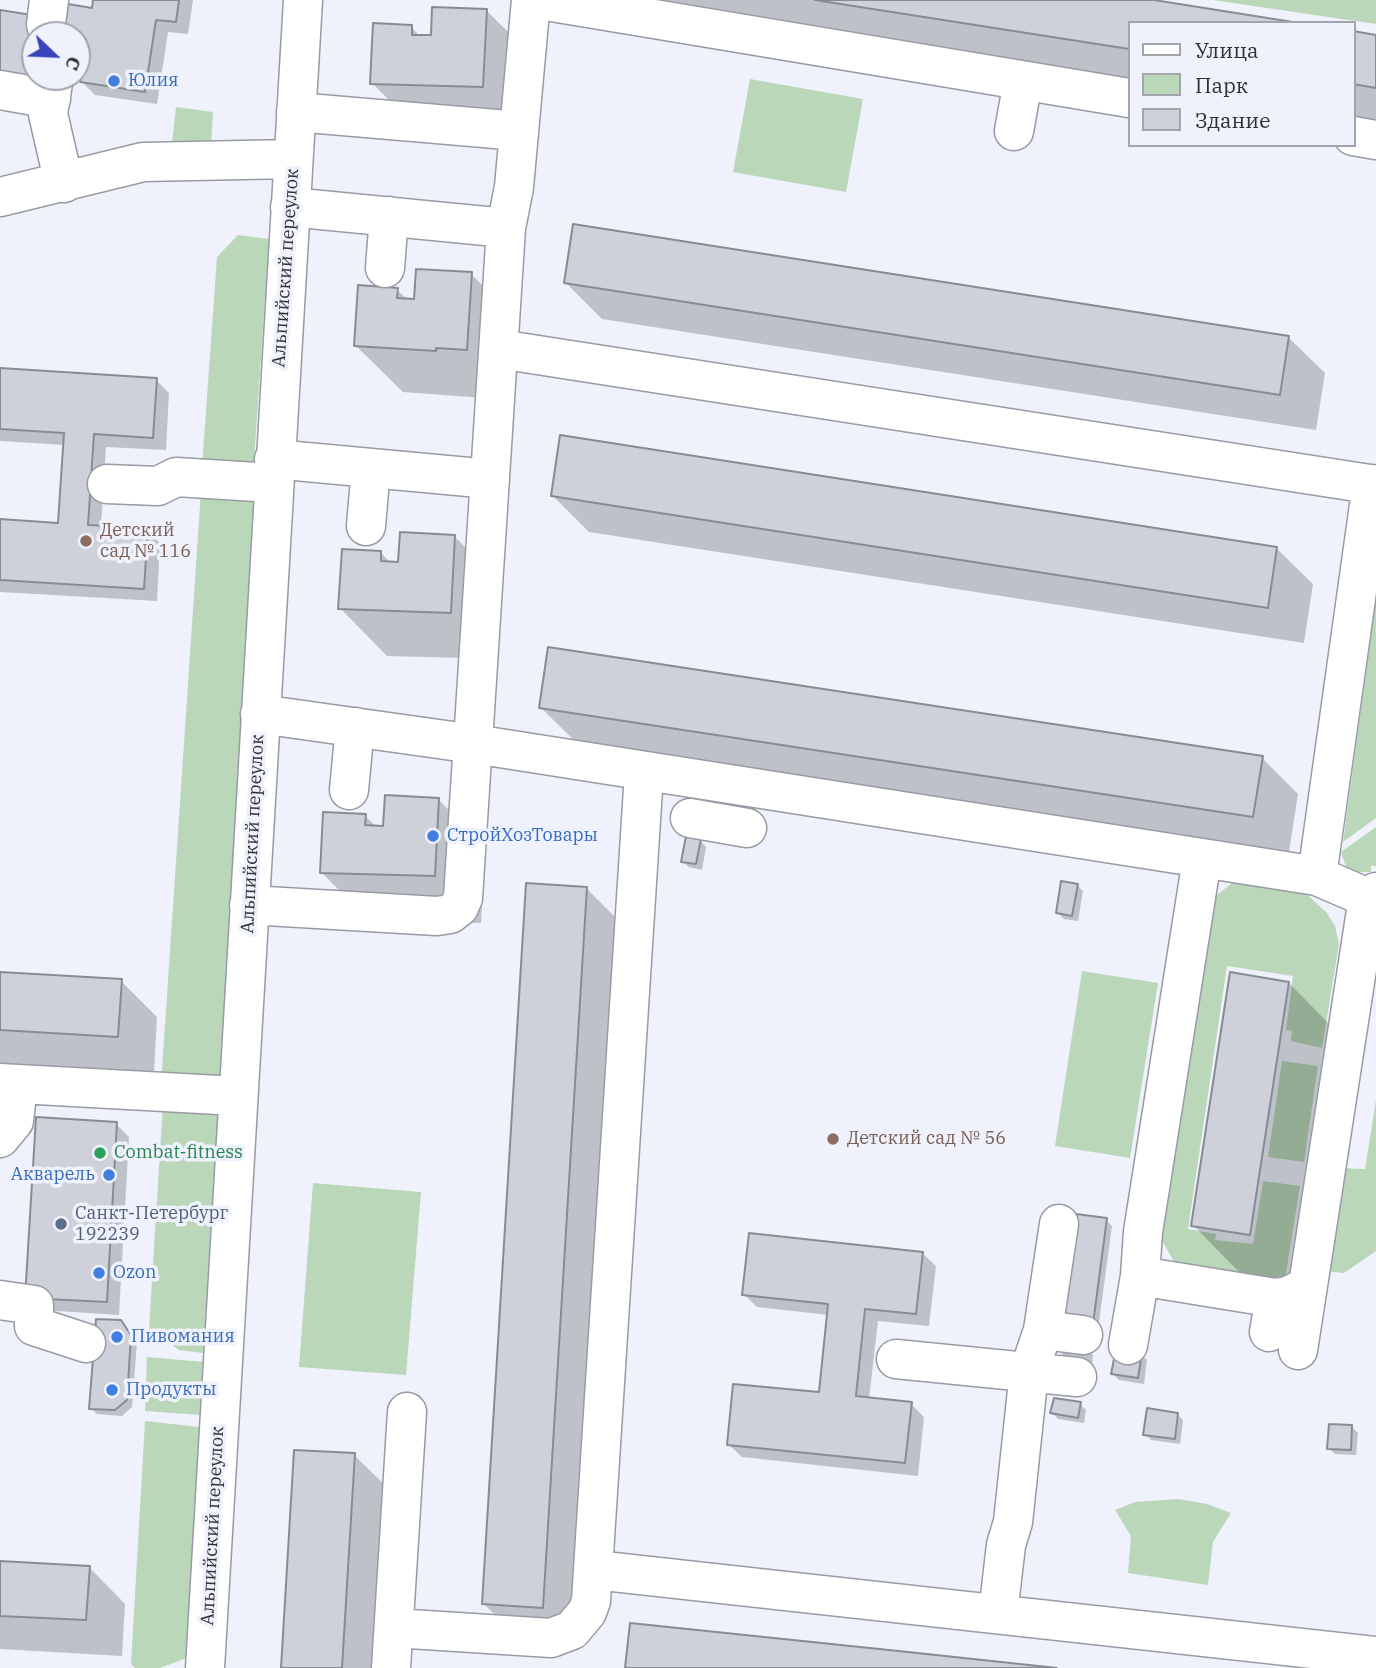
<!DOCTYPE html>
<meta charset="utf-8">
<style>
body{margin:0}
#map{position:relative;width:1376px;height:1668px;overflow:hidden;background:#eff2fc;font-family:"IBM Plex Serif",serif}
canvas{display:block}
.legend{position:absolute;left:1128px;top:21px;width:228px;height:126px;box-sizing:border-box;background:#eff2fc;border:2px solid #a3a5ac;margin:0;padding:9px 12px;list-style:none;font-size:21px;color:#303135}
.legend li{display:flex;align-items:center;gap:14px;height:35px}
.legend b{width:35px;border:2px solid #a3a5ac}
.north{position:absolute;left:21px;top:21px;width:70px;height:70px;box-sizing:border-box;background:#eff2fc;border:2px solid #a3a5ac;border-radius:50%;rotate:113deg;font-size:19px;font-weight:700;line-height:28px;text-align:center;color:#303135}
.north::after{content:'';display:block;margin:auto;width:24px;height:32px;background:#3b44b8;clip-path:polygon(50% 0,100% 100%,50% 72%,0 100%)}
</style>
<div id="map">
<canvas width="1376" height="1668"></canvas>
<ul class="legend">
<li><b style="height:9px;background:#fff"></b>Улица</li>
<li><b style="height:19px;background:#bad7b9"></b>Парк</li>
<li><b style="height:19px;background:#ced1da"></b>Здание</li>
</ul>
<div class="north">С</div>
</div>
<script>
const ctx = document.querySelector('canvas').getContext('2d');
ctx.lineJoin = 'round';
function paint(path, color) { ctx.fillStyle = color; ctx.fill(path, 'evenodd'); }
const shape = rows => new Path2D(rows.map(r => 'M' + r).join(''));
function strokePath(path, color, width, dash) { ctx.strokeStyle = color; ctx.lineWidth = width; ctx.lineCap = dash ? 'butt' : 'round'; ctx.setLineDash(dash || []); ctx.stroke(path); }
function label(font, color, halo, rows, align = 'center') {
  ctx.font = font + ' "IBM Plex Serif",serif'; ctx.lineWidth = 7; ctx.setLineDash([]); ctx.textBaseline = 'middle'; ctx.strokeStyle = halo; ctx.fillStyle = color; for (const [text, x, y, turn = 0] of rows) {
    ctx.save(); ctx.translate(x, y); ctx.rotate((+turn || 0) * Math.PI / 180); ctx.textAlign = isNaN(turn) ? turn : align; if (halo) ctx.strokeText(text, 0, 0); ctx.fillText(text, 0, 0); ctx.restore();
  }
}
paint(shape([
 [1213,0,1376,0,1376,24],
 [750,79,863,99,846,192,733,172],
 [176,107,213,112,211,145,172,143],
 [238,235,269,239,254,461,249,466,202,467,217,257],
 [201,491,251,496,254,503,221,1076,207,1080,161,1084],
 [1376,598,1376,818,1343,842],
 [1376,827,1376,866,1371,866,1371,872,1355,872,1346,867,1341,852],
 [1245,879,1299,887,1327,913,1335,926,1339,944,1322,1048,1291,1041,1292,1031,1286,1030,1293,976,1227,966,1188,1229,1216,1234,1215,1240,1253,1244,1263,1181,1300,1186,1285,1280,1179,1270,1154,1227,1206,909,1217,895,1232,883],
 [1082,971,1158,983,1130,1158,1055,1146],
 [1282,1061,1318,1066,1304,1162,1268,1157],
 [1376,1100,1376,1251,1344,1273,1324,1271,1339,1168,1365,1169],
 [163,1103,206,1110,218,1117,203,1353,179,1350,149,1329],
 [313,1183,421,1192,406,1375,299,1367],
 [147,1357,204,1362,200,1415,145,1411],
 [145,1421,199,1427,187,1658,160,1668,135,1668,131,1664],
 [1178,1499,1207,1504,1231,1513,1213,1542,1208,1585,1128,1573,1131,1536,1115,1510,1135,1502]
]), '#bad7b9');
paint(shape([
 [95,0,193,0,188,34,168,32,157,104,95,95,82,82,87,49,77,46,77,35,93,10],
 [619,0,1142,0,1129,23,1129,88],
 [487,11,534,58,530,133,419,130,372,83,411,27,421,37,432,37],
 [1353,33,1376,37,1376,127,1353,123],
 [471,274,519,321,483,398,403,392,355,345,397,290,408,300,415,301],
 [566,283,1288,337,1325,373,1316,430,602,319],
 [0,370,156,380,169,393,166,450,106,447,101,527,147,530,160,543,157,601,0,592,0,521,60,524,65,445,0,441],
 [553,496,1276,548,1313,584,1304,643,589,532],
 [455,537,502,584,498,659,387,656,340,608,381,553,391,563,400,564],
 [540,707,1262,758,1298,794,1289,852,577,743],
 [438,799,485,847,481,923,369,920,321,872,365,816,377,827,385,827],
 [700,840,706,847,702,870,689,867,682,861],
 [1077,885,1083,891,1078,921,1064,919,1058,913],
 [586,888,623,925,579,1643,520,1640,483,1603],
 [0,974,121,981,157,1017,154,1072,0,1063],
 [1289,983,1336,1031,1297,1281,1240,1273,1193,1225],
 [116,1124,129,1137,119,1315,40,1310],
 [1106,1220,1112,1226,1098,1329,1069,1326],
 [922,1253,936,1266,929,1326,878,1321,869,1399,911,1404,924,1417,918,1476,742,1457,728,1444,820,1394,829,1315,757,1307,744,1294],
 [121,1322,137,1343,132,1407,122,1416,97,1414,91,1408],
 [1063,1345,1087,1349,1093,1355,1092,1366,1068,1362,1062,1356],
 [1141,1354,1147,1360,1144,1384,1119,1380,1113,1374],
 [1080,1404,1086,1410,1084,1423,1058,1419,1052,1413],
 [1177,1414,1183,1420,1180,1444,1151,1440,1145,1434],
 [1352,1427,1358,1433,1356,1455,1335,1454,1329,1448],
 [354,1455,391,1491,380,1668,282,1668],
 [0,1562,89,1567,125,1604,122,1656,0,1649]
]), '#0003');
const building = shape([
 [93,0,179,0,176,22,156,20,145,92,80,82,86,39,64,35,68,4,92,8,93,0],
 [815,0,1154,0,1299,23,1129,23,1129,49,815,0],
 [432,7,487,9,483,87,370,84,373,23,412,25,412,35,431,35,432,7],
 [0,10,32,15,29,32,35,49,35,77,0,76,0,10],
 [1353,31,1376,35,1376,88,1353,84,1353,31],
 [573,224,1289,336,1280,395,564,283,573,224],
 [416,269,472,272,467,350,436,348,436,351,354,346,358,285,398,288,397,298,414,299,416,269],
 [0,368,157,378,153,438,94,434,88,525,148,528,144,589,0,580,0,519,58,523,64,433,0,429,0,368],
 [560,435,1277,547,1268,608,551,496,560,435],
 [400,532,455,535,451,613,338,609,342,549,381,551,381,561,398,562,400,532],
 [548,647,1263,756,1253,817,539,708,548,647],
 [385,795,439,798,435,876,320,873,323,812,366,814,365,825,383,826,385,795],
 [686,836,701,839,696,864,681,862,686,836],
 [1061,881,1078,884,1072,916,1056,913,1061,881],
 [526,883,587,887,543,1608,482,1604,526,883],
 [0,972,122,979,118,1037,0,1030,0,972],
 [1230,972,1289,982,1250,1235,1191,1226,1230,972],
 [36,1117,117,1122,107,1302,25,1298,36,1117],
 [1076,1214,1107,1218,1093,1324,1061,1320,1076,1214],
 [749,1233,923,1252,916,1314,865,1309,856,1396,912,1402,905,1463,727,1445,733,1384,819,1392,828,1304,742,1295,749,1233],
 [96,1319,121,1320,131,1335,127,1400,115,1410,89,1409,96,1319],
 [1116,1349,1142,1353,1138,1378,1111,1374,1116,1349],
 [1054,1398,1081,1402,1078,1418,1050,1413,1054,1398],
 [1147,1408,1178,1413,1175,1439,1143,1435,1147,1408],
 [1329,1424,1352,1425,1351,1450,1327,1449,1329,1424],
 [294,1450,355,1453,342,1668,281,1668,294,1450],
 [0,1561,90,1566,86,1620,0,1616,0,1561],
 [630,1623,908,1652,1057,1668,625,1668,630,1623]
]);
paint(building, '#ced1da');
strokePath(building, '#888b94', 2);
const minor = shape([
 [540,0,1129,98],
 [49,35,46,24,49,0],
 [54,77,48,114,64,183],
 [0,90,51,99],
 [296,112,519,131],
 [1014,131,1023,81],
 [1353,136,1376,140],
 [0,197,143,162,293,159],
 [290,207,506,228],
 [385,268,389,216],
 [499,349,1376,485],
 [274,459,490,479],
 [107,484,158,486,176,477,273,483],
 [366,526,371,468],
 [260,714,474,744,1317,876,1368,898],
 [349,790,355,727],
 [690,818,747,828],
 [1202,859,1143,1232,1140,1276,1275,1298,1288,1296,1308,1286],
 [1317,876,1372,484],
 [249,905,437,916,450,914,459,907,463,898,506,228,514,187,531,0],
 [0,1083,237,1096],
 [0,1138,14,1121,18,1084],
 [0,1300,34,1305,34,1326,86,1343],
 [1043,1330,1083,1335],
 [1269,1332,1275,1298],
 [1128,1345,1140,1276],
 [1298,1350,1368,898,1376,892],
 [896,1359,1077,1377],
 [595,1570,1376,1656],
 [998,1614,1006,1545,1013,1522,1029,1372,1043,1330,1059,1224],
 [394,1628,551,1638,572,1630,587,1612,591,1601,644,773],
 [205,1668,303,0],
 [391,1668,407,1412]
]);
strokePath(minor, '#989ba4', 41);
strokePath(minor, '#fff', 38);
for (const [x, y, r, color] of [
 [114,81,7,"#3f7fe0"],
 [86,541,7,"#8d6e63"],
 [433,836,7,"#3f7fe0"],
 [833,1139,7,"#8d6e63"],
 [100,1153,7,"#2e9e5b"],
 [109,1175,7,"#3f7fe0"],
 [61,1224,7,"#5c6f8a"],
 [99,1273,7,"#3f7fe0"],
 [117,1337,7,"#3f7fe0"],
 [112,1390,7,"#3f7fe0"]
]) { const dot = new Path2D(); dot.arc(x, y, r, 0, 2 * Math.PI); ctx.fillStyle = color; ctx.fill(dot); strokePath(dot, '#eff2fc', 2.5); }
label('18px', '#366cbe', '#eff2fc', [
 ["Юлия",128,81],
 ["СтройХозТовары",447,836],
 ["Акварель",95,1175,"right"],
 ["Ozon",113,1273],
 ["Пивомания",131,1337],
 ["Продукты",126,1390]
], 'left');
label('18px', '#303135', '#eff2fc', [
 ["Альпийский переулок",286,268,-86],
 ["Альпийский переулок",253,834,-87],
 ["Альпийский переулок",213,1526,-87]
]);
label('18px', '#785e54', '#eff2fc', [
 ["Детский",100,531],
 ["сад № 116",100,552],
 ["Детский сад № 56",847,1139]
], 'left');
label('18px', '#27864d', '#eff2fc', [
 ["Combat-fitness",114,1153]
], 'left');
label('18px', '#4e5e75', '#eff2fc', [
 ["Санкт-Петербург",75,1214],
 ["192239",75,1235]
], 'left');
</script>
